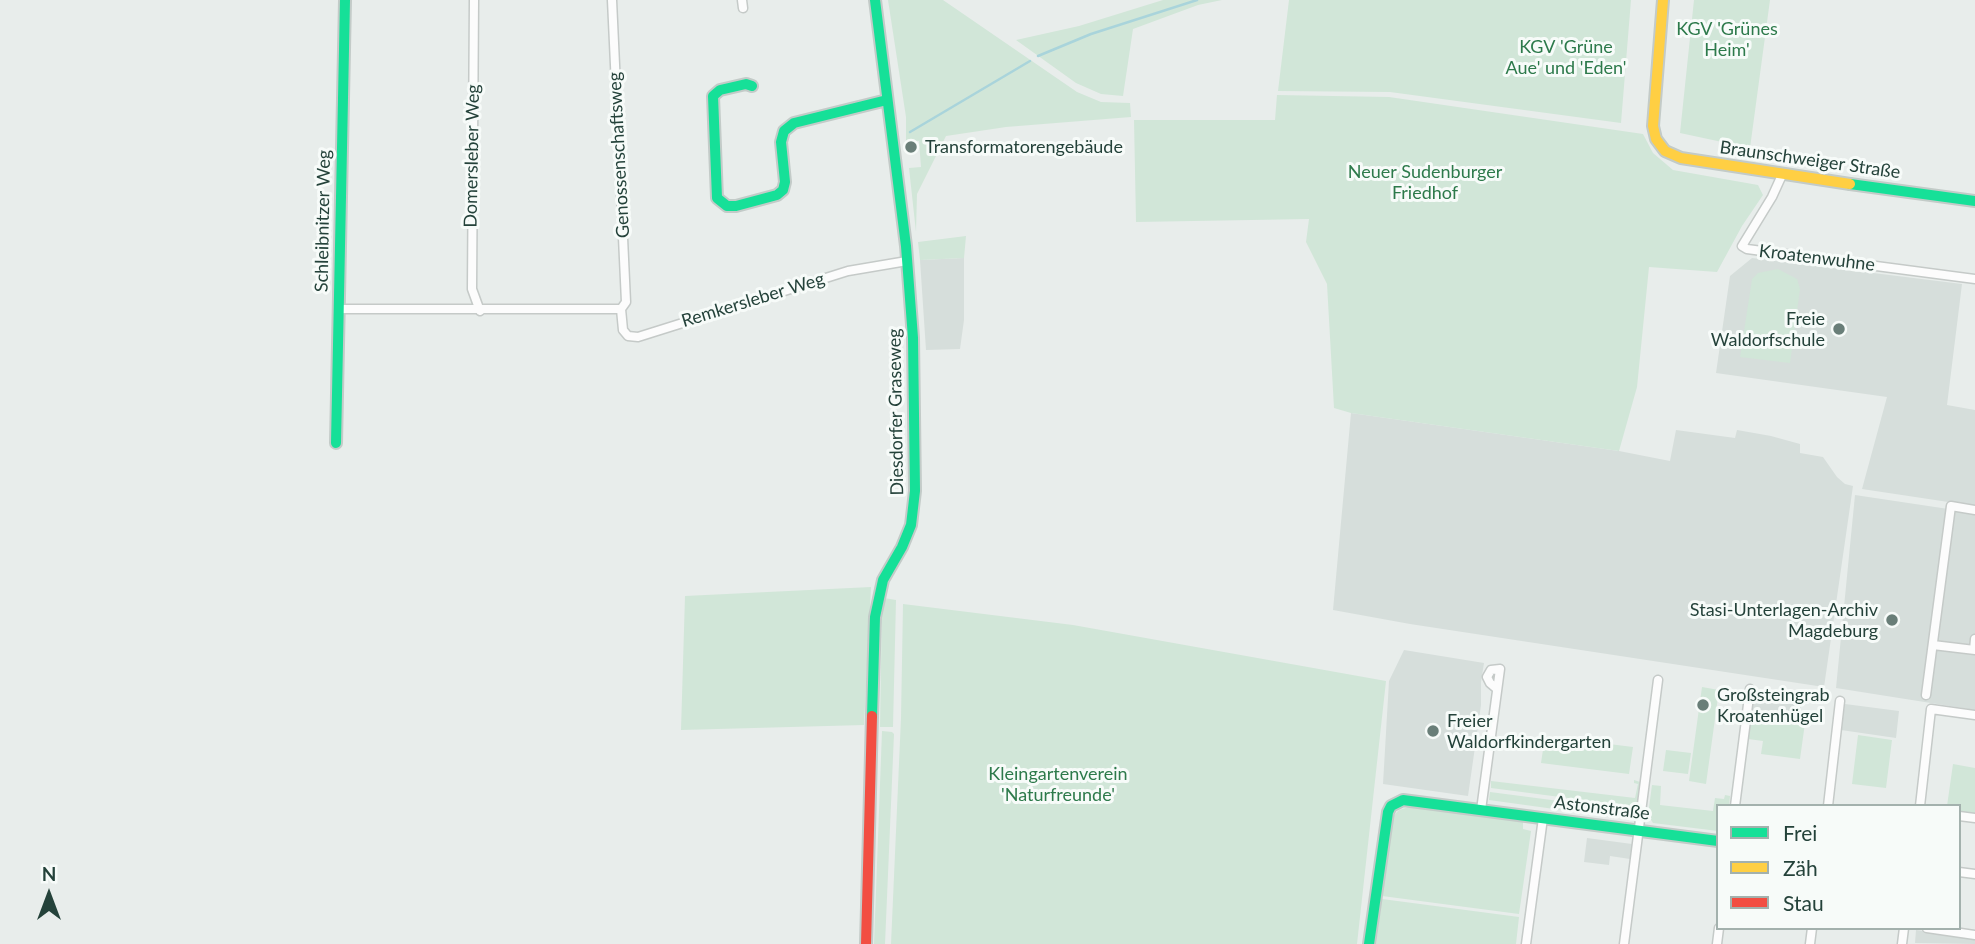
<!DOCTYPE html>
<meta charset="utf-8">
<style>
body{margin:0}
#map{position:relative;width:1975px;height:944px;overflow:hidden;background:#e8edeb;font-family:Lato,sans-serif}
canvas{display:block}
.legend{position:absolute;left:1716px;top:804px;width:245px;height:126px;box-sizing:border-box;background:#f7fbf9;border:2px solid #a3b1ad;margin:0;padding:9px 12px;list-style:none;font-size:21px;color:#24423a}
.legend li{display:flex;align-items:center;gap:14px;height:35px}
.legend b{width:35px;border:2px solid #a3b1ad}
.north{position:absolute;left:14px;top:860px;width:70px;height:70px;-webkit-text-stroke:5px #f7fbf9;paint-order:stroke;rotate:0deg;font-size:19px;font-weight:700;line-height:28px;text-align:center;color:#24423a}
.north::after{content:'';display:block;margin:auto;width:24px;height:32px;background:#24423a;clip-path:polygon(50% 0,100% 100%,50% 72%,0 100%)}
</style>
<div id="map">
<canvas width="1975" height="944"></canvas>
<ul class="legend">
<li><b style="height:9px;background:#16e098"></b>Frei</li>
<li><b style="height:9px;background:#ffcf43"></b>Zäh</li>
<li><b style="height:9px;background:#f24e42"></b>Stau</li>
</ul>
<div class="north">N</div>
</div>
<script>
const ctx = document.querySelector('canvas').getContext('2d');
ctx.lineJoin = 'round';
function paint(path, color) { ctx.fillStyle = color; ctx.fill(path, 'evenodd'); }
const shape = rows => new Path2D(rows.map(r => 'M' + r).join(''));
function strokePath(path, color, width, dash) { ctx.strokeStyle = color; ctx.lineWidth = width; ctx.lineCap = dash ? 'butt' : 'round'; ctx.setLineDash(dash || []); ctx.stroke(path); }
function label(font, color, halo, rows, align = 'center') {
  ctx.font = font + ' Lato,sans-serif'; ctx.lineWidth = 6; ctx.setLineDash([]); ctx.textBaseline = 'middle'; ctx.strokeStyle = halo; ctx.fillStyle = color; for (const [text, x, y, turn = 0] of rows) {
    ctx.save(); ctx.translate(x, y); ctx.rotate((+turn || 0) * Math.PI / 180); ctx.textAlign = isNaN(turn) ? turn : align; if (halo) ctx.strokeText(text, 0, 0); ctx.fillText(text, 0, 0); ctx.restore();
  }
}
paint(shape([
 [964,258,964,320,960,349,926,350,920,260],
 [1752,258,1962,284,1947,405,1975,410,1975,506,1862,489,1887,397,1716,373,1730,276],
 [1351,413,1619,451,1670,461,1676,430,1735,438,1737,430,1771,436,1800,444,1800,453,1823,457,1837,477,1845,484,1853,486,1824,687,1410,624,1333,610],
 [1855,495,1975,513,1975,710,1836,688],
 [1404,650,1484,663,1481,682,1481,705,1468,796,1383,784,1389,681],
 [1753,692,1801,698,1800,722,1751,715],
 [1845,704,1899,711,1896,738,1841,730],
 [1587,838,1632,844,1630,859,1610,856,1609,865,1584,862],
 [1916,930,1975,938,1975,944,1915,943]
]), '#d6dedb');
paint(shape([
 [888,0,943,0,1077,92,1101,102,1130,103,1131,117,1006,127,946,136,917,194,916,232,909,168,921,167,919,141,906,142,906,117],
 [1163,0,1222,0,1198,5,1133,29,1123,96,1101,94,1076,83,1016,40,1079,26],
 [1289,0,1631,0,1621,123,1390,92,1278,91],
 [1694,0,1770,0,1750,148,1680,133],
 [1277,95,1389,97,1643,134,1653,153,1673,170,1758,185,1763,195,1742,226,1717,272,1649,267,1637,387,1619,451,1351,413,1334,408,1327,284,1306,242,1309,219,1136,222,1134,120,1275,120],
 [966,236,964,258,920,260,918,242],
 [1778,269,1797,279,1800,289,1790,363,1740,357,1752,279,1758,273],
 [871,587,864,725,681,730,685,596],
 [884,598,896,600,893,727,880,727,882,603],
 [903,604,1073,625,1386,681,1357,944,891,944,901,718],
 [1702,687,1719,690,1706,784,1689,781],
 [1751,717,1805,723,1800,759,1761,754,1763,741,1748,739],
 [882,731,892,732,894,734,885,944,874,944],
 [1858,735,1892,740,1886,788,1852,784],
 [1545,736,1633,747,1629,774,1541,763],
 [1666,750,1691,753,1688,774,1663,771],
 [1953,764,1975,768,1975,815,1959,813,1959,806,1947,806],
 [1634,780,1640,782,1637,807,1491,788,1491,781,1635,798,1638,784,1634,783],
 [1652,785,1661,786,1660,805,1713,811,1715,798,1724,799,1725,795,1730,796,1729,806,1718,806,1718,831,1653,823,1648,815],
 [1490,792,1636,811,1636,816,1634,820,1489,800],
 [1409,807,1523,822,1523,829,1531,831,1519,914,1382,896,1393,816,1399,810],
 [1382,899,1519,917,1516,944,1376,944]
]), '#d1e6d8');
strokePath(shape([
 [1038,56,1091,34,1197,0],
 [910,132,1030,61]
]), '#a9d4db', 2.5);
const street = shape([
 [474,0,472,289,480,311],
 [612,0,626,302,621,309],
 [742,0,743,8],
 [1782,175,1772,197,1742,246,1747,249,1975,279],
 [338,309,621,309],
 [621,309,623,330,628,336,638,337,848,271,907,261],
 [1933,645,1975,650],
 [1974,650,1975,639],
 [1926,695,1951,506,1975,510],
 [1735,806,1750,689],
 [1828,806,1840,701],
 [1920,806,1931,709,1975,715],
 [1481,810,1500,669,1491,670,1487,677,1490,683,1497,689],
 [1959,816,1975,818],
 [1959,872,1975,874],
 [1927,928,1975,935],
 [1526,944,1543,818],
 [1624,944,1658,680],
 [1717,944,1719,928],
 [1810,944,1812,928],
 [1902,944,1904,928]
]);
const fast = shape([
 [752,86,746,84,720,90,713,96,717,198,727,206,736,206,777,195,783,190,785,182,781,142,784,131,794,123,887,100],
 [1850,184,1975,201],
 [336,443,345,0],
 [872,716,875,617,883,580,902,547,911,525,915,491,913,338,906,246,875,0],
 [1369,944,1388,812,1391,806,1403,800,1718,841]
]);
const slow = shape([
 [1663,0,1653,126,1656,139,1665,151,1681,158,1850,184]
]);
const jam = shape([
 [866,944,872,716]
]);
strokePath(street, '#c5cac8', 11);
strokePath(fast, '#c3cbc8', 14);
strokePath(slow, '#c3cbc8', 14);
strokePath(jam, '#c3cbc8', 14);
strokePath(street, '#fcfcfc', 8);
strokePath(fast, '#16e098', 10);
strokePath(slow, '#ffcf43', 10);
strokePath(jam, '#f24e42', 10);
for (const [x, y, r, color] of [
 [911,147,7,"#697e78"],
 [1839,329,7,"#697e78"],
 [1892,620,7,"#697e78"],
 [1703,705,7,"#697e78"],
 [1433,731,7,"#697e78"]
]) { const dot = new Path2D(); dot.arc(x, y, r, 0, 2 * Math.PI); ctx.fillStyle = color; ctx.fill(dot); strokePath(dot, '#f7fbf9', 2.5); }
label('18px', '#2d7a4b', '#f7fbf9', [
 ["KGV 'Grünes",1727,29],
 ["Heim'",1727,50],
 ["KGV 'Grüne",1566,47],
 ["Aue' und 'Eden'",1566,68],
 ["Neuer Sudenburger",1425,172],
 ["Friedhof",1425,193],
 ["Kleingartenverein",1058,774],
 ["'Naturfreunde'",1058,795]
]);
label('18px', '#24423a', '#f7fbf9', [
 ["Transformatorengebäude",925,147],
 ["Freie",1825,319,"right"],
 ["Waldorfschule",1825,340,"right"],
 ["Stasi-Unterlagen-Archiv",1878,610,"right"],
 ["Magdeburg",1878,631,"right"],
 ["Großsteingrab",1717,695],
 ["Kroatenhügel",1717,716],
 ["Freier",1447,721],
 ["Waldorfkindergarten",1447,742]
], 'left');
label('18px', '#24423a', '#f7fbf9', [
 ["Genossenschaftsweg",619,155,-93],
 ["Domersleber Weg",472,156,-89],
 ["Braunschweiger Straße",1810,160,8],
 ["Schleibnitzer Weg",323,221,-89],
 ["Kroatenwuhne",1817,258,7],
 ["Remkersleber Weg",753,300,-17],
 ["Diesdorfer Graseweg",896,412,-91],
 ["Astonstraße",1602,808,7]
]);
</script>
